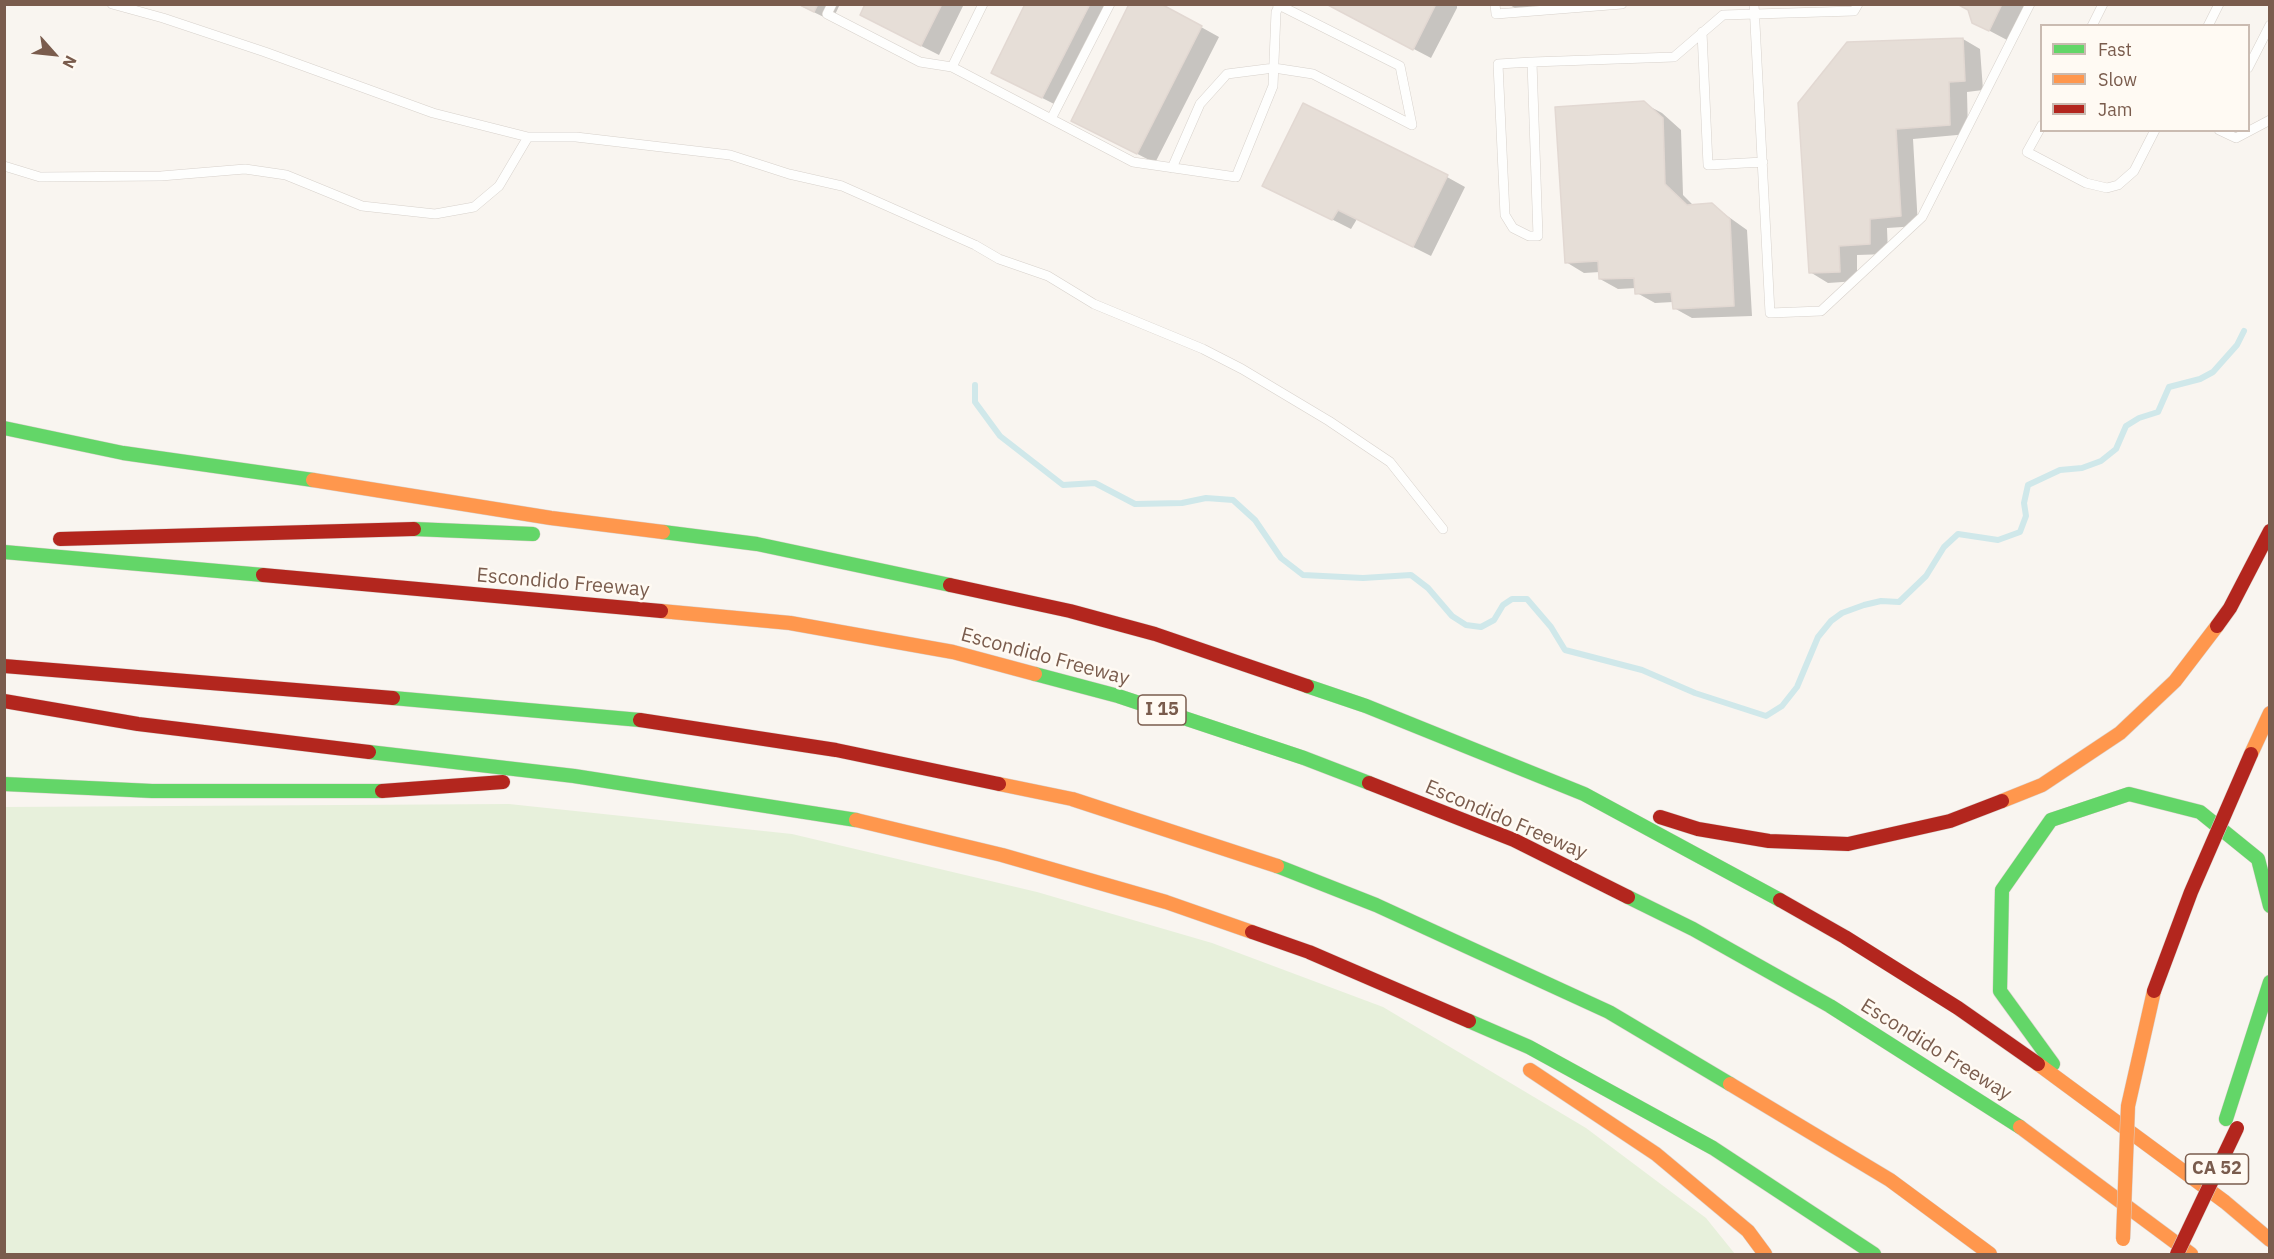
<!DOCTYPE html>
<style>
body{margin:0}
#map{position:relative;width:2274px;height:1259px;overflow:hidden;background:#f9f5f0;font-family:"IBM Plex Sans",sans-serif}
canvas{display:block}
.frame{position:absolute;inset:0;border:6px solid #7a5c4d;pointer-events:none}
.legend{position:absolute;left:2040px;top:24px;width:210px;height:108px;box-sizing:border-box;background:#fffaf3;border:2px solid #cabbb1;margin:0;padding:8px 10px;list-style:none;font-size:18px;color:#7a5c4d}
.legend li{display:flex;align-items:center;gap:12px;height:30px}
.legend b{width:30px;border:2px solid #cabbb1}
.north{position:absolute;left:24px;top:24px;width:60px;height:60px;-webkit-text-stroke:4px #fffaf3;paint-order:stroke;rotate:117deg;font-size:16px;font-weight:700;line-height:24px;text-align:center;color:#7a5c4d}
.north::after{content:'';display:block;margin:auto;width:21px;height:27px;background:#7a5c4d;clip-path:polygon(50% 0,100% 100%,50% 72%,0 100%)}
</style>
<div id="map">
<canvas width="2274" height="1259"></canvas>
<div class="frame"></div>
<ul class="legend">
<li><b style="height:8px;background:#63d668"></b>Fast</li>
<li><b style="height:8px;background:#ff974d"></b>Slow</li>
<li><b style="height:8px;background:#b3261e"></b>Jam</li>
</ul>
<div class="north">N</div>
</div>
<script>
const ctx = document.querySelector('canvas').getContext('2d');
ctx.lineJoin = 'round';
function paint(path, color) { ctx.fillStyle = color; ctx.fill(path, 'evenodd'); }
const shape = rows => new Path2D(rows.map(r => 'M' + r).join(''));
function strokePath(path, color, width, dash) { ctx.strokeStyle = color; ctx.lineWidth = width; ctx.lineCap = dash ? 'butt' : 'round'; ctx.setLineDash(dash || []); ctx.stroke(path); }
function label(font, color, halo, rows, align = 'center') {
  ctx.font = font + ' "IBM Plex Sans",sans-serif'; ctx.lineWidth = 5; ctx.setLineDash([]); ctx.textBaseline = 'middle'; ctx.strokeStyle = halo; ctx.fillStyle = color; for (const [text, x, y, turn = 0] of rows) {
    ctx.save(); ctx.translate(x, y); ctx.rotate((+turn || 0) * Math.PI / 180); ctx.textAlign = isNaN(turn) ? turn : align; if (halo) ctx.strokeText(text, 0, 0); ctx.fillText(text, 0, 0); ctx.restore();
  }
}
paint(shape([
 [509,804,792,834,1037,892,1212,943,1383,1007,1586,1128,1706,1218,1735,1254,5,1254,4,807]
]), '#e7f0db');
paint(shape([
 [797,4,840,4,832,21],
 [867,4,964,4,939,55,880,25],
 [1027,4,1113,4,1060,107,993,73],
 [1328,4,1457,4,1457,8,1431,58],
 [1508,4,1577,4,1522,12],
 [1958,4,2025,4,2007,40,1973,22,1970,10],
 [1201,27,1219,37,1155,163,1091,130],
 [1963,39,1980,49,1983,90,1967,92,1968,134,1913,139,1918,226,1887,228,1888,254,1857,255,1857,281,1828,283,1810,272,1800,103],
 [1643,103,1662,113,1681,130,1683,195,1694,206,1712,205,1747,230,1752,316,1692,318,1674,308,1673,302,1655,303,1637,293,1636,288,1618,289,1600,279,1600,272,1584,273,1566,262],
 [1447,177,1465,187,1431,256,1357,219,1351,229,1264,185]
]), '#0003');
strokePath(shape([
 [975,385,975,402,1000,436,1063,485,1095,483,1135,504,1182,503,1206,498,1233,500,1255,520,1281,558,1303,575,1363,578,1411,575,1428,588,1452,616,1466,625,1481,627,1494,620,1503,605,1512,599,1527,599,1551,627,1565,650,1642,670,1695,693,1766,716,1782,706,1797,687,1818,637,1831,621,1842,613,1864,605,1881,601,1899,602,1926,576,1944,547,1958,534,1998,540,2020,532,2026,516,2024,503,2028,485,2060,470,2082,468,2101,461,2116,449,2126,426,2139,418,2158,412,2169,387,2200,379,2213,372,2237,345,2244,331]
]), '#d0e8ea', 6);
const building = shape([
 [798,4,818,4,814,12,798,4],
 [865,4,942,4,921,46,860,15,865,4],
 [1025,4,1090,4,1042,98,991,73,1025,4],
 [1129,4,1161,4,1202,26,1137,154,1071,121,1129,4],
 [1326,4,1436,4,1413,50,1326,4],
 [1957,4,2002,4,1989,31,1972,23,1968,10,1957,4],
 [1963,38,1965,81,1949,82,1950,125,1896,129,1901,216,1870,219,1870,244,1839,246,1840,272,1809,273,1798,103,1847,42,1963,38],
 [1644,101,1663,118,1665,184,1687,205,1712,203,1730,219,1734,306,1673,309,1671,292,1635,294,1634,278,1599,279,1598,261,1565,263,1555,107,1644,101],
 [1303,103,1448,175,1413,247,1338,210,1332,220,1262,186,1303,103]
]);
paint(building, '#e6ded7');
strokePath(building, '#e2d8d2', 1.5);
const lane = shape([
 [112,4,163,18,265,52,433,113,528,137,576,137,730,155,789,174,842,186,975,245,999,259,1048,276,1094,304,1203,349,1242,369,1329,421,1390,462,1443,529],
 [832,4,827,14,920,62,952,67,1133,162,1236,177,1273,86,1276,12,1280,4],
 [1495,4,1496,14,1622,4],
 [1754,4,1770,313,1821,311,1922,217,2030,4],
 [2092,26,2103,4],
 [2208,26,2219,4],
 [1702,32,1708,165,1763,162],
 [1532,62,1538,236,1529,236,1513,228,1505,215,1498,64,1532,62,1674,57,1723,15,1854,11,1858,4],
 [952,67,983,4],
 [2248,68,2270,25],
 [1051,119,1110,4],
 [2042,125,2027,152,2086,183,2107,188,2118,185,2134,171,2155,130],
 [2219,130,2236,138,2270,120],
 [4,166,40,177,161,176,245,169,286,175,362,206,435,214,474,207,499,186,528,137],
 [1172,168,1200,104,1227,74,1274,68,1313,74,1412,125,1400,66,1277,4]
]);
const fast = shape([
 [4,428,123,453,313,480],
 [414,529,533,534],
 [663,532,757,544,950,585],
 [4,552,263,575],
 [1035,674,1118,696,1304,758,1369,783],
 [1307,686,1366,706,1584,794,1780,900],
 [393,698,640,720],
 [369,752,574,776,856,820],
 [4,784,152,791,382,791],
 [1277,866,1376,905,1609,1012,1730,1084],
 [1628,897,1693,929,1830,1006,2020,1127],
 [1469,1021,1529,1047,1713,1148,1874,1254],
 [2053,1064,2000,991,2002,890,2051,820,2129,794,2200,812,2258,859,2270,906],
 [2226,1119,2270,982]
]);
const slow = shape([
 [313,480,551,518,663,532],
 [661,611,790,623,953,652,1035,674],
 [2251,754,2270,713],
 [999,784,1072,799,1277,866],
 [2002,801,2042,785,2120,733,2175,681,2217,626],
 [856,820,1002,855,1166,902,1252,932],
 [2038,1064,2225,1202,2270,1240],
 [1530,1070,1656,1154,1748,1231,1765,1254],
 [1730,1084,1890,1180,1990,1254],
 [2020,1127,2191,1254]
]);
const jam = shape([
 [60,539,414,529],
 [263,575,661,611],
 [950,585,1070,611,1155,634,1307,686],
 [2217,626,2230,608,2270,531],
 [4,666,393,698],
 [4,701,138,724,369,752],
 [640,720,836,750,999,784],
 [1369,783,1514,840,1628,897],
 [382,791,503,782],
 [1660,817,1698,829,1769,841,1848,844,1950,821,2002,801],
 [1780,900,1845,937,1958,1008,2038,1064],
 [1252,932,1309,952,1469,1021]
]);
strokePath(lane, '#d7d1cb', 10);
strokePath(fast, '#dad1cc', 15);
strokePath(slow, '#dad1cc', 15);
strokePath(jam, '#dad1cc', 15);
strokePath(lane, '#fefefd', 9);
strokePath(fast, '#63d668', 14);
strokePath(slow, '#ff974d', 14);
strokePath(jam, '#b3261e', 14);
const slowBridge = shape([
 [2123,1239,2128,1106,2154,991]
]);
const jamBridge = shape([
 [2154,991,2191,892,2251,754],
 [2177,1254,2237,1128]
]);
strokePath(slowBridge, '#dad1cc', 15, []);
strokePath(jamBridge, '#dad1cc', 15, []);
strokePath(slowBridge, '#ff974d', 14);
strokePath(jamBridge, '#b3261e', 14);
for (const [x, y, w] of [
 [1162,710,48],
 [2217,1169,63]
]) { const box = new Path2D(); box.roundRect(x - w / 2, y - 15, w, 30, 4.5); ctx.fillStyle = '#fffaf3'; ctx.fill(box); strokePath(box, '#7a5c4d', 1.5); }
label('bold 18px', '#7a5c4d', null, [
 ["I 15",1162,710],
 ["CA 52",2217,1169]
]);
label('20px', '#7a5c4d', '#fffaf3', [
 ["Escondido Freeway",563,583,5],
 ["Escondido Freeway",1045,657,15],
 ["Escondido Freeway",1506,820,23],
 ["Escondido Freeway",1936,1050,32]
]);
</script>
